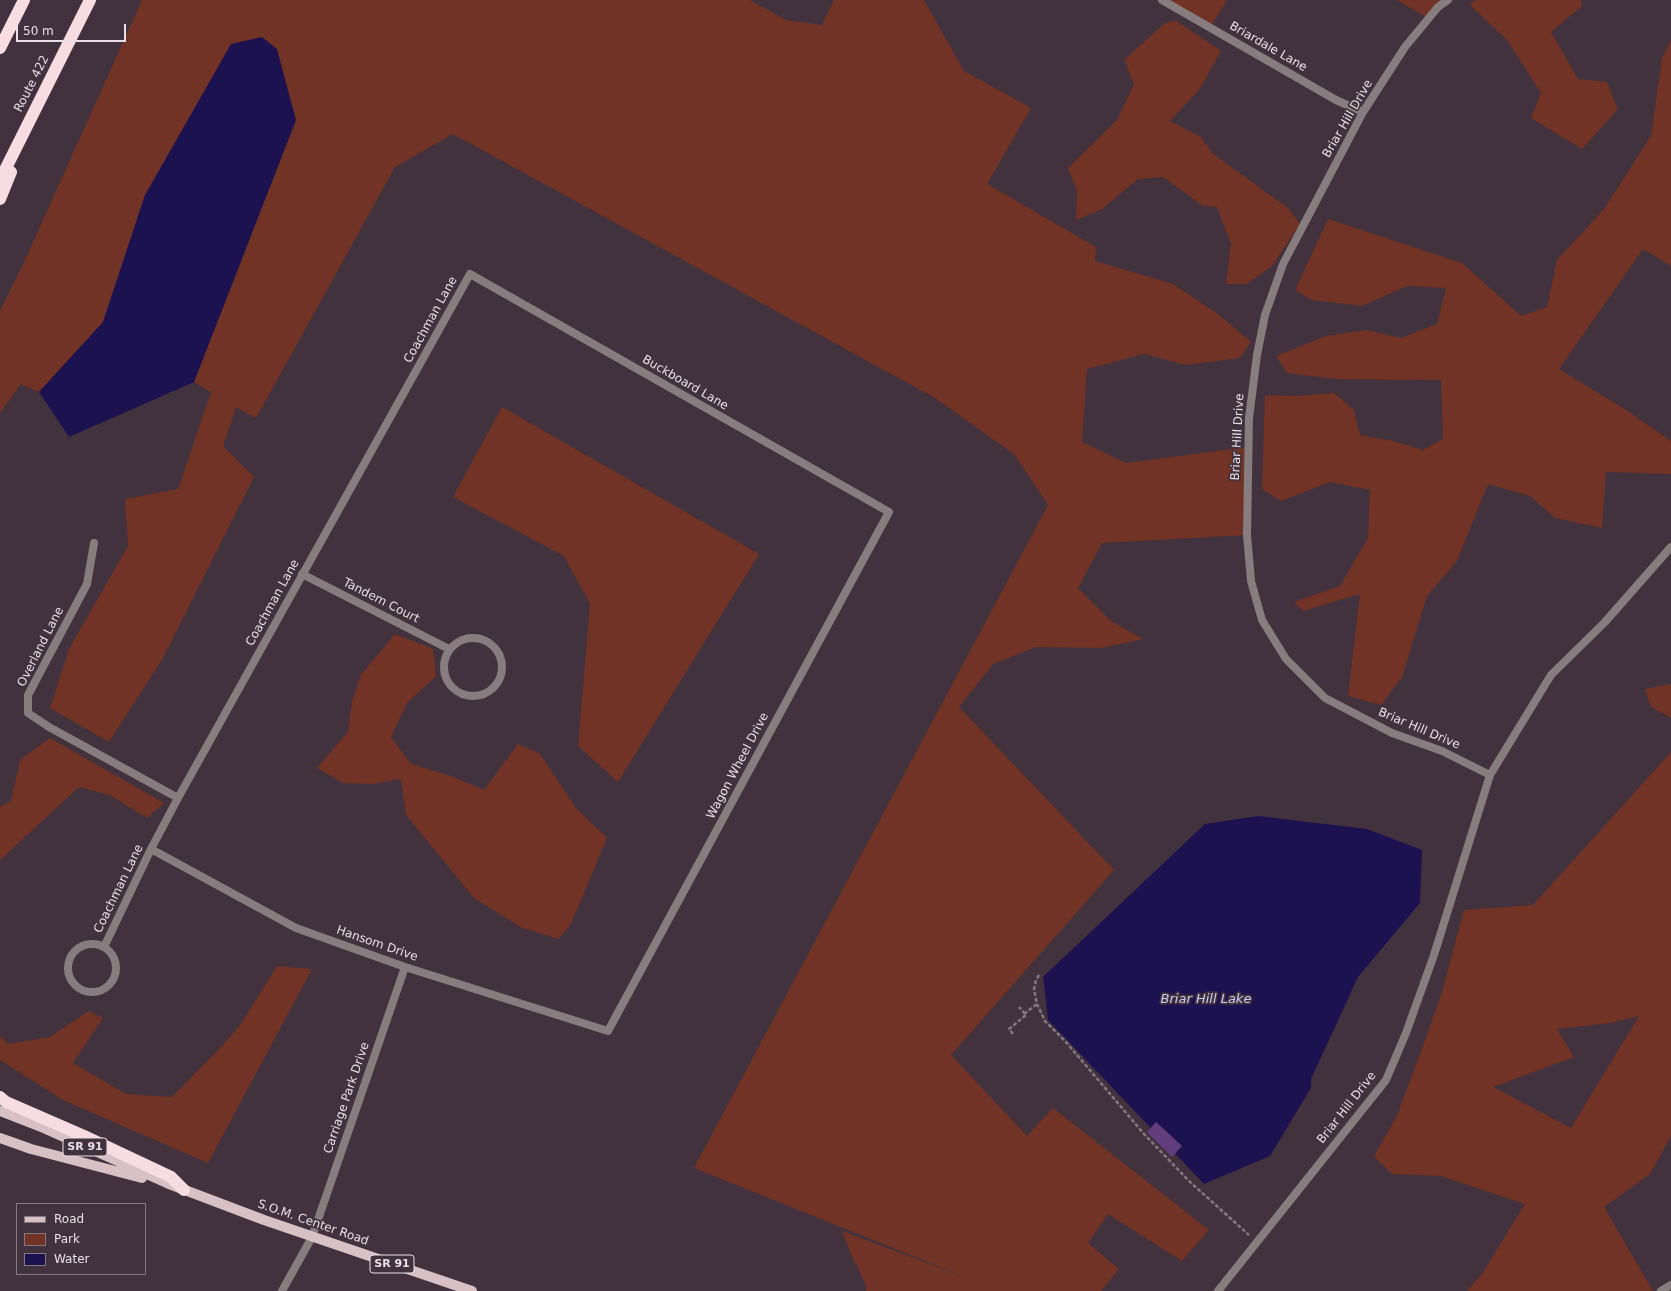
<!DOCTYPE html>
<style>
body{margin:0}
#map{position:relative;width:1671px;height:1291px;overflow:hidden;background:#42323d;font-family:"DejaVu Sans",sans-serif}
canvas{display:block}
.legend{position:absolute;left:16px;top:1203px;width:130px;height:72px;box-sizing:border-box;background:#42323d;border:1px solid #857781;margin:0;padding:5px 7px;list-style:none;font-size:12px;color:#eadfe6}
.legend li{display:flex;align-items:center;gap:8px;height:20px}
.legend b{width:20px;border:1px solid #857781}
.scale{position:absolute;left:16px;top:24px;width:110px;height:18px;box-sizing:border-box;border:2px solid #eadfe6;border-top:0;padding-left:5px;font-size:12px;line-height:14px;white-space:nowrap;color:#eadfe6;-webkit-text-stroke:3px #42323d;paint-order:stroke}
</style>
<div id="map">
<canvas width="1671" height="1291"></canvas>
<ul class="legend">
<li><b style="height:5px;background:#d7c1c5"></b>Road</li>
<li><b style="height:11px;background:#703325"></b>Park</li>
<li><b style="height:11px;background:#1c1250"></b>Water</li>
</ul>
<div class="scale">50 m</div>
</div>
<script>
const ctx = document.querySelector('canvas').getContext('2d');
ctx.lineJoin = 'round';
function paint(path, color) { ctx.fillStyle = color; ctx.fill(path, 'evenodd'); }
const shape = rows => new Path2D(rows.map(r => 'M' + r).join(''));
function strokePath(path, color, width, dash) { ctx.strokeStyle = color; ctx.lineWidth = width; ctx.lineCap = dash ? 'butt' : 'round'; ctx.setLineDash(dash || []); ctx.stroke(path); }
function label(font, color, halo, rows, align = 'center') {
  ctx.font = font + ' "DejaVu Sans",sans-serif'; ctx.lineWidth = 3.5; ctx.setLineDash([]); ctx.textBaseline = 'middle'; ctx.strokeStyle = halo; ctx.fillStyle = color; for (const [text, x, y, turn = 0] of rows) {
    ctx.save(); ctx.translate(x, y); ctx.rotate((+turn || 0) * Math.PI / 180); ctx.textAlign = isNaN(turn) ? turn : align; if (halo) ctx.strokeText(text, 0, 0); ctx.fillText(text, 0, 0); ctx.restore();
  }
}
paint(shape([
 [142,0,750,0,786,20,822,25,834,0,924,0,964,71,1031,108,987,184,1096,247,1095,261,1173,284,1218,314,1251,342,1240,358,1186,365,1144,354,1087,369,1082,442,1126,463,1248,447,1247,535,1102,543,1078,588,1111,621,1143,639,1102,648,1036,647,993,664,959,707,1114,870,951,1055,1027,1136,1053,1108,1209,1230,1182,1261,1108,1214,1088,1243,1119,1269,1101,1291,866,1291,866,1285,851,1254,842,1231,970,1279,694,1168,1048,505,1014,454,935,398,453,134,395,167,256,418,236,407,223,446,254,477,163,658,109,742,50,708,69,649,128,546,125,499,178,489,211,392,194,382,296,120,145,195,103,322,39,392,21,384,0,413,0,311,25,260],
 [1162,0,1227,0,1210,28],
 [1397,0,1448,0,1428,18],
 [1477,0,1581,0,1582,6,1551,32,1578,79,1607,82,1618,109,1582,149,1531,118,1541,93,1507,40,1469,4],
 [1175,20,1221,51,1199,90,1170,121,1201,137,1213,154,1288,208,1300,224,1272,266,1247,284,1226,284,1231,244,1217,207,1203,206,1163,177,1138,179,1102,209,1076,220,1077,191,1068,168,1117,120,1134,84,1124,60,1164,24],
 [1671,40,1671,266,1643,249,1559,369,1626,410,1671,441,1671,474,1606,472,1602,528,1555,518,1530,496,1488,484,1457,561,1427,596,1402,677,1381,705,1348,696,1360,594,1303,611,1294,602,1340,586,1368,538,1370,490,1330,482,1281,501,1262,489,1265,395,1296,396,1334,393,1354,410,1360,435,1393,441,1423,450,1443,439,1441,380,1336,379,1287,373,1276,356,1326,336,1367,330,1401,338,1437,324,1446,288,1407,286,1362,306,1312,300,1295,290,1328,219,1462,263,1521,316,1547,307,1557,260,1604,209,1651,136,1662,58],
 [502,407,759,554,618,782,578,746,590,604,564,556,453,497],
 [395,634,433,649,436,676,407,703,391,737,411,764,451,776,484,790,518,744,540,754,576,808,607,838,571,924,559,939,522,928,474,898,406,815,401,779,371,784,343,783,317,768,348,732,352,702,361,675],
 [1671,684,1671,718,1651,707,1645,689],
 [50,738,164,803,147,818,110,795,79,787,0,860,0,807,11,801,20,760],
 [1671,752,1671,1136,1650,1174,1604,1207,1653,1291,1467,1291,1482,1274,1525,1204,1441,1176,1392,1174,1374,1156,1397,1116,1440,999,1464,910,1533,905],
 [1639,1016,1571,1128,1493,1087,1574,1057,1557,1029,1610,1023],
 [277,966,312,969,208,1163,63,1100,0,1060,0,1036,8,1044,50,1037,89,1011,103,1018,73,1063,126,1094,172,1097,223,1045,241,1024]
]), '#703325');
paint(shape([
 [262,37,277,49,296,120,194,382,69,437,39,392,103,322,145,195,231,44],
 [1258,816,1367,829,1422,850,1420,903,1358,977,1311,1079,1311,1088,1270,1156,1204,1184,1048,1020,1043,977,1205,824]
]), '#1c1250');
paint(shape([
 [1156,1122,1182,1146,1172,1157,1147,1132]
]), '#633e7c');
strokePath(shape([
 [1039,975,1036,980,1034,989,1037,1004,1045,1021,1066,1042,1144,1134,1190,1182,1249,1235],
 [1024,1014,1037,1004],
 [1013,1034,1009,1029,1026,1015,1019,1007]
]), '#857781', 2.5, [4, 2]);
strokePath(shape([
 [1162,0,1336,100,1363,112],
 [1448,0,1438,7,1405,47,1363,112,1283,264,1265,315,1257,355,1249,418,1247,535,1251,581,1262,620,1286,659,1325,698,1392,733,1442,751,1490,775],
 [94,543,87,584,28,695,28,713,49,727,178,798],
 [302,574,449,649],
 '444 667a29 29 0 1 1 58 0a29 29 0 1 1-58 0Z',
 '68 968a24 24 0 1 1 48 0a24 24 0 1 1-48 0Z',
 [104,947,151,849,178,798,470,274,889,512,608,1031,405,967,296,928,151,849],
 [282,1291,312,1237,405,967],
 [1218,1291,1386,1080,1406,1033,1434,955,1490,775,1551,675,1605,622,1671,547],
 [1661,1291,1671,1285]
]), '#877d7e', 8);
strokePath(shape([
 [0,1111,39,1126,169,1184,264,1220,472,1291],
 [0,1138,31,1149,142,1178]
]), '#d7c1c5', 10);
strokePath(shape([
 [0,48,24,0],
 [0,180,90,0],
 [0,199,11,172],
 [0,1097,6,1102,84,1136,171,1177,184,1190]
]), '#f7dce1', 12);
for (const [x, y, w] of [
 [85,1147,44],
 [392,1264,44]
]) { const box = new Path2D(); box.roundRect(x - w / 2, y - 9, w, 18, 3); ctx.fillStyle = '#42323d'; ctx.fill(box); strokePath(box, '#eadfe6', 1); }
label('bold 11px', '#eadfe6', null, [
 ["SR 91",85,1147],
 ["SR 91",392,1264]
]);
label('12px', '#eadfe6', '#42323d', [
 ["Briardale Lane",1268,47,30],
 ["Route 422",32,84,-63],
 ["Briar Hill Drive",1348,119,-60],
 ["Coachman Lane",431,320,-61],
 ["Buckboard Lane",685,383,30],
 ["Briar Hill Drive",1238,437,-87],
 ["Tandem Court",381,601,27],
 ["Coachman Lane",273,603,-61],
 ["Overland Lane",41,647,-63],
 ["Briar Hill Drive",1419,729,23],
 ["Wagon Wheel Drive",738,766,-62],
 ["Coachman Lane",119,889,-64],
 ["Hansom Drive",377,944,19],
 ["Carriage Park Drive",347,1098,-71],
 ["Briar Hill Drive",1347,1108,-52],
 ["S.O.M. Center Road",313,1223,19]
]);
label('italic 13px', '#c9ccf3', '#42323d', [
 ["Briar Hill Lake",1206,1000]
]);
</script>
